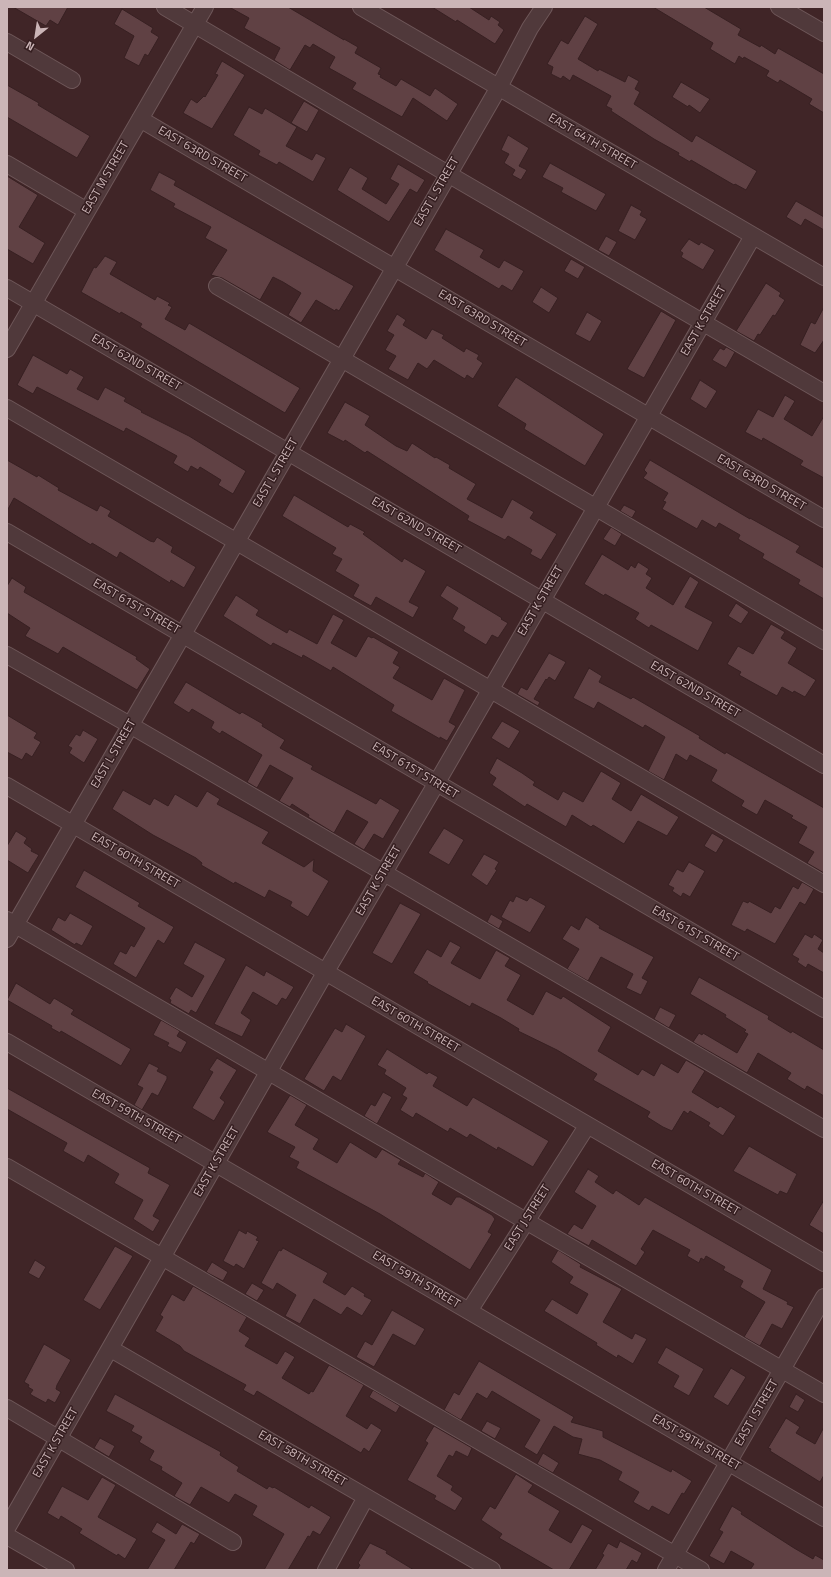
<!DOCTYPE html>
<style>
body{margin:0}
#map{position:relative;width:831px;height:1577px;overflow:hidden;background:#402527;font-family:"Titillium Web",sans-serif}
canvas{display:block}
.frame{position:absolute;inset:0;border:8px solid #cbb5b7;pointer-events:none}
.north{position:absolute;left:16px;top:16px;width:40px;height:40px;-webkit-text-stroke:3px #351e20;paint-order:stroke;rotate:210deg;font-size:11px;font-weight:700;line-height:16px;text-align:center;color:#cbb5b7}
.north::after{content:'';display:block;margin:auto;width:14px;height:18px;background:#cbb5b7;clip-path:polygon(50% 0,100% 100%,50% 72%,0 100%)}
</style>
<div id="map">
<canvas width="831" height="1577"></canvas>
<div class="frame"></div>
<div class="north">N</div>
</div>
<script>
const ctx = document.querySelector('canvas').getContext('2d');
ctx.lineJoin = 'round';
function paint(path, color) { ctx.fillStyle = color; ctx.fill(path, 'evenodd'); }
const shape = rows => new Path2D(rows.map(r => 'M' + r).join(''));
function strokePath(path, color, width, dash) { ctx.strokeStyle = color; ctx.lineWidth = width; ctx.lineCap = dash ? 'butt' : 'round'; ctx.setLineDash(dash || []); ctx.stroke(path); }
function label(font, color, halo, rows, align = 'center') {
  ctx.font = font + ' "Titillium Web",sans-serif'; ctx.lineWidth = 3; ctx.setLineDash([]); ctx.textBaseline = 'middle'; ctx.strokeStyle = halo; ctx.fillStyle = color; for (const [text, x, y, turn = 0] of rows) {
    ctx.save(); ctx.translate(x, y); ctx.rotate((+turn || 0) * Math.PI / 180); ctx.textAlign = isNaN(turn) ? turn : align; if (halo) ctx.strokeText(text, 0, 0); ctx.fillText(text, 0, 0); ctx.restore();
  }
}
const building = shape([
 [13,7,68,7,58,25,50,20,46,26,13,7],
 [229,7,288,7,344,40,344,39,358,47,355,53,381,68,378,74,381,75,380,77,396,86,401,79,430,96,435,88,458,104,447,121,413,98,402,117,352,89,356,83,329,68,335,57,313,44,310,48,305,45,290,70,274,60,280,48,244,28,249,18,229,7],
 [432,7,469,7,489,20,491,16,500,22,498,25,504,30,495,44,457,20,456,22,432,7],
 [653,7,704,7,741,29,738,35,760,47,761,45,775,54,778,48,824,74,824,113,809,104,812,99,780,80,778,83,766,76,769,71,744,57,743,59,739,56,735,64,710,49,713,43,653,7],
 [122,9,153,28,151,32,159,37,148,56,145,54,139,66,124,58,134,36,114,24,122,9],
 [585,16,598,24,578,59,598,71,599,69,625,82,628,75,639,81,635,89,640,92,634,104,692,142,696,135,757,171,746,190,735,184,734,185,691,160,690,162,678,155,679,153,654,139,611,111,612,109,606,106,611,96,573,75,570,81,563,76,561,79,551,74,553,67,547,64,561,40,568,44,585,16],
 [222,61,245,75,212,129,183,113,191,99,197,103,204,96,205,97,218,75,215,74,222,61],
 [681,82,710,99,700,113,689,105,688,107,672,97,681,82],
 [7,85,39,103,38,105,90,136,77,158,7,117,7,85],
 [304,101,319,110,307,132,291,123,304,101],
 [249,107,262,114,265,108,297,127,286,146,312,160,316,153,326,158,313,182,279,162,277,165,258,155,260,151,233,135,249,107],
 [508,135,529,148,519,166,527,170,521,180,512,175,515,170,504,163,509,154,501,150,508,135],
 [550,163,606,194,596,211,561,192,563,188,542,177,550,163],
 [398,164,425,180,417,193,410,189,389,222,337,190,350,167,368,178,362,189,386,204,399,184,390,179,398,164],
 [159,172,176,181,174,185,354,286,339,311,336,309,335,311,316,300,301,323,288,315,301,293,283,282,273,277,260,300,222,278,211,275,227,250,205,238,211,227,173,207,175,204,150,190,159,172],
 [7,176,38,195,19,227,45,243,33,264,7,249,7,176],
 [796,201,824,217,824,230,805,219,801,226,786,217,796,201],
 [631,205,642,211,640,215,647,219,635,240,618,231,631,205],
 [446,229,484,250,480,257,499,268,504,260,524,271,512,291,502,285,499,289,434,250,446,229],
 [606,236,617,242,609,256,598,250,606,236],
 [689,239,699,245,701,242,715,250,703,270,681,257,683,253,680,251,689,239],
 [105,256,117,262,110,274,155,300,157,296,170,303,168,305,172,307,165,319,185,330,189,323,300,388,285,413,140,327,142,324,121,312,120,314,81,292,94,267,96,268,105,256],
 [571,259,585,267,578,279,564,271,571,259],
 [766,283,781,293,779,296,785,300,775,316,773,315,760,335,758,334,754,341,736,331,766,283],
 [541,287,558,298,549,313,532,302,541,287],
 [824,307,824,340,815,353,800,345,811,322,815,324,824,307],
 [661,311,676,320,644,378,627,369,661,311],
 [587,312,602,321,590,342,575,334,587,312],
 [397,314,406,320,403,325,426,339,432,329,444,335,442,338,464,352,466,348,479,355,477,359,483,363,473,379,467,375,465,379,434,360,427,369,418,363,408,380,388,369,396,356,385,350,394,335,387,331,397,314],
 [726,347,735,352,726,368,712,360,720,348,724,350,726,347],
 [33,355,67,374,70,369,84,377,77,389,98,400,105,387,126,398,124,401,142,411,141,412,189,436,246,471,233,494,218,485,221,480,200,467,198,470,191,466,188,472,173,463,177,456,126,428,124,432,37,387,33,394,17,385,33,355],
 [516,377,604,434,585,466,524,429,526,424,497,406,516,377],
 [700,380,717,391,706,409,690,399,700,380],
 [785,395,795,401,784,419,812,436,824,416,824,478,800,465,803,461,763,438,762,441,745,432,758,409,773,417,785,395],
 [345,402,370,416,365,425,396,446,407,451,412,443,435,458,436,457,450,465,449,468,476,484,467,499,502,518,512,499,534,512,530,518,557,534,541,560,530,554,532,550,508,536,505,540,467,520,469,516,367,451,365,453,345,440,344,442,327,433,345,402],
 [7,460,37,477,38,475,59,488,58,490,97,511,100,505,111,511,108,516,150,541,154,542,157,537,173,547,171,552,196,567,184,588,171,580,170,583,120,552,117,558,92,543,91,545,14,498,7,511,7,460],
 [650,460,750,519,750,518,800,546,796,552,824,568,824,599,798,584,800,580,762,558,764,554,738,539,740,535,719,523,716,528,702,520,697,529,662,509,666,502,663,501,668,493,643,478,647,473,644,470,650,460],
 [294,495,348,527,350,524,365,532,363,534,402,562,404,558,426,571,409,602,419,607,413,618,376,597,371,606,353,596,359,585,335,571,342,559,332,554,336,548,282,516,294,495],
 [624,505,636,511,632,518,620,511,624,505],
 [611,527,622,534,615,546,603,539,611,527],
 [602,554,628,570,631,565,635,568,638,562,649,569,646,574,652,578,646,588,673,605,690,576,699,582,685,607,713,622,698,651,651,625,649,628,635,619,639,613,605,594,604,596,584,584,602,554],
 [12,578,26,587,24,592,137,657,136,659,150,669,137,690,63,647,58,654,25,636,30,628,7,613,7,586,12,578],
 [447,585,502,618,501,619,508,623,498,638,492,635,486,645,463,631,465,627,452,619,458,608,440,596,447,585],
 [236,595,259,610,256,615,287,633,289,629,317,644,333,614,344,620,331,643,356,657,368,636,372,638,373,637,399,652,393,663,400,667,393,678,432,700,444,678,465,690,449,722,456,726,447,741,440,737,440,739,391,711,394,705,333,667,331,671,303,655,302,658,273,643,271,646,223,616,236,595],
 [736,603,749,612,741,624,728,616,736,603],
 [771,624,785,632,781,638,797,648,788,663,816,680,805,697,794,691,793,693,782,687,777,696,739,675,741,672,727,664,738,646,753,654,771,624],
 [549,653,566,662,555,681,549,677,547,680,546,679,534,699,540,702,538,706,517,694,521,687,527,690,549,653],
 [589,668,602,676,599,682,631,699,633,697,700,736,699,738,725,754,726,752,824,808,824,873,807,863,814,852,798,843,807,827,791,818,793,816,765,800,757,815,741,806,744,801,711,781,717,770,690,755,687,761,676,754,664,780,648,771,665,737,645,725,643,728,598,702,594,709,573,698,589,668],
 [186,682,240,714,242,712,263,724,262,726,285,740,280,748,313,766,311,769,376,804,380,798,400,810,383,839,374,834,364,850,354,844,368,822,347,810,334,833,308,817,309,815,292,804,290,807,279,801,293,778,270,765,257,788,247,782,262,755,222,731,220,734,211,728,214,722,192,709,189,713,173,703,186,682],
 [7,715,37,733,34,738,41,742,32,757,26,753,22,760,7,752,7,715],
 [502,721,520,731,509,749,491,738,502,721],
 [83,730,98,739,84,763,69,753,72,748,68,746,76,734,80,736,83,730],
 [497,758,522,773,535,782,533,785,558,800,563,791,583,802,601,771,621,783,612,799,631,811,641,794,679,817,667,836,638,821,624,844,593,825,591,827,572,815,566,827,527,804,525,807,492,785,496,778,489,773,497,758],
 [123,790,150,805,154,798,168,806,175,794,197,807,207,791,220,799,217,804,269,832,262,843,304,867,314,859,313,871,329,881,308,917,290,906,292,902,269,890,265,898,235,882,234,884,201,865,202,863,196,858,153,835,112,809,123,790],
 [444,828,464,840,449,865,428,853,444,828],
 [16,831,27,838,24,843,32,849,31,851,39,855,28,873,7,860,7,846,16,831],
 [712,833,724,840,716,853,704,846,712,833],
 [484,854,499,862,495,869,497,870,487,886,471,875,484,854],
 [689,862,705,871,690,897,683,893,681,897,672,891,674,888,668,885,677,869,683,872,689,862],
 [84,870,140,903,138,906,174,927,164,944,158,940,136,978,113,964,120,951,126,954,131,945,134,947,145,928,75,887,84,870],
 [802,882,814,889,805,905,800,902,775,944,747,929,745,932,731,925,743,901,748,903,749,901,771,913,775,906,780,909,793,886,798,889,802,882],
 [516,896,527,901,530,897,546,906,530,933,501,917,510,900,513,902,516,896],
 [400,903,421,914,392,964,372,953,400,903],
 [70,913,93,926,82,946,76,943,75,945,51,930,58,917,65,921,70,913],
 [491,914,503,921,499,929,487,922,491,914],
 [586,917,600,926,599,928,654,957,642,978,648,981,641,995,626,988,633,974,601,957,588,981,567,969,579,949,562,939,571,925,579,930,586,917],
 [805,934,812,938,814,934,823,940,818,949,824,953,824,973,808,964,806,968,797,962,799,959,792,955,805,934],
 [450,941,461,947,451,963,480,979,496,950,510,958,505,966,521,975,507,1000,533,1015,546,991,561,999,563,996,611,1027,598,1051,638,1075,642,1069,654,1076,661,1063,678,1073,686,1060,705,1071,692,1092,718,1108,720,1106,736,1116,723,1136,708,1126,710,1123,690,1111,688,1114,684,1111,672,1131,663,1127,647,1117,650,1112,593,1080,597,1074,557,1050,518,1031,519,1029,501,1018,472,1003,470,1007,427,983,428,982,413,973,427,949,441,957,450,941],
 [195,942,226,959,196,1013,191,1010,189,1014,170,1003,171,1000,169,999,176,987,192,997,204,976,183,964,195,942],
 [246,965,264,976,266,971,294,987,286,1000,282,998,277,1006,253,992,241,1013,251,1020,242,1037,214,1024,246,965],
 [699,977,769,1016,768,1019,791,1033,792,1031,824,1050,824,1096,807,1086,805,1090,787,1079,791,1073,758,1053,747,1073,693,1042,699,1033,702,1035,703,1033,737,1053,748,1034,744,1032,746,1030,725,1017,726,1015,690,994,699,977],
 [16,983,50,1004,54,998,74,1010,71,1014,131,1049,121,1066,61,1031,60,1033,51,1028,52,1026,7,1000,16,983],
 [660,1007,676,1015,669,1028,654,1019,660,1007],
 [161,1020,180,1031,177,1036,187,1042,181,1053,167,1046,169,1043,153,1035,161,1020],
 [346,1024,366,1036,341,1081,333,1076,324,1091,304,1079,335,1028,342,1032,346,1024],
 [387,1049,427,1074,429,1072,438,1077,433,1086,467,1106,473,1097,549,1141,533,1167,498,1147,497,1150,470,1134,467,1138,450,1128,448,1132,416,1113,413,1118,400,1110,407,1098,402,1095,406,1088,384,1074,386,1070,377,1065,387,1049],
 [217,1058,237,1070,220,1098,225,1102,214,1121,192,1108,213,1072,209,1070,217,1058],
 [149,1063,159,1068,157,1071,167,1076,167,1079,158,1096,152,1093,142,1110,134,1105,143,1088,137,1085,149,1063],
 [7,1088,150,1168,148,1173,170,1185,153,1216,160,1220,153,1232,133,1219,143,1200,114,1183,119,1174,88,1155,84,1163,63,1151,67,1143,7,1109,7,1088],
 [383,1092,392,1097,377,1124,364,1116,371,1104,375,1106,383,1092],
 [290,1095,307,1105,295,1125,319,1139,313,1149,337,1163,350,1142,376,1158,382,1149,401,1160,398,1164,423,1177,425,1173,439,1182,432,1194,451,1205,456,1197,460,1197,492,1215,495,1219,488,1232,492,1234,470,1270,380,1214,296,1168,299,1162,289,1157,295,1147,267,1132,290,1095],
 [749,1146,797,1174,787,1194,780,1191,778,1195,733,1171,749,1146],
 [588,1169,599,1176,595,1182,613,1194,616,1190,639,1205,645,1197,772,1270,763,1289,788,1302,787,1304,794,1307,782,1329,772,1324,760,1346,744,1337,765,1302,740,1287,743,1281,723,1270,725,1267,706,1256,704,1260,701,1258,699,1263,687,1256,690,1250,653,1230,641,1249,645,1252,636,1266,592,1240,589,1246,567,1234,574,1224,582,1229,596,1206,574,1192,588,1169],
 [824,1200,824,1234,809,1225,824,1200],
 [239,1230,246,1234,247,1231,258,1237,256,1240,259,1241,244,1269,236,1264,234,1267,223,1261,239,1230],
 [115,1246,133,1256,100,1310,83,1300,115,1246],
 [283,1248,328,1273,323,1282,345,1295,352,1286,365,1294,364,1296,372,1300,362,1316,347,1307,341,1315,314,1299,300,1324,285,1316,296,1295,277,1283,273,1290,261,1283,279,1250,281,1251,283,1248],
 [558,1250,579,1263,581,1265,580,1267,622,1289,603,1322,632,1339,635,1333,647,1339,633,1364,618,1355,617,1358,604,1350,596,1345,597,1343,544,1311,552,1299,577,1314,588,1294,569,1283,573,1277,551,1262,558,1250],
 [35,1260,46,1267,39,1279,28,1273,35,1260],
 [212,1262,228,1272,223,1281,206,1272,212,1262],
 [252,1283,264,1290,257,1301,245,1294,252,1283],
 [193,1286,247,1317,239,1331,250,1338,245,1346,277,1364,285,1351,295,1357,282,1378,309,1394,311,1391,313,1392,329,1365,364,1385,346,1416,367,1429,371,1423,382,1430,369,1452,364,1448,361,1453,257,1391,254,1396,243,1390,246,1385,184,1351,180,1346,155,1331,163,1317,160,1315,172,1294,184,1301,193,1286],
 [392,1310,425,1329,415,1346,393,1334,374,1367,356,1357,365,1341,372,1345,392,1310],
 [44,1344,71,1360,57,1385,56,1389,61,1392,55,1403,48,1399,46,1403,33,1396,30,1394,33,1390,28,1387,29,1385,24,1382,44,1344],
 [666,1347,704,1369,689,1396,673,1387,679,1376,657,1363,666,1347],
 [479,1361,574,1417,571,1422,603,1431,603,1437,671,1472,672,1469,692,1481,684,1494,682,1493,669,1515,652,1506,649,1511,633,1502,639,1492,618,1480,622,1472,600,1460,578,1454,582,1439,573,1437,554,1426,537,1455,524,1447,540,1420,492,1391,487,1399,477,1393,461,1420,444,1410,454,1392,459,1395,479,1361],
 [731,1368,746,1377,728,1406,713,1397,731,1368],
 [373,1390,400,1406,396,1413,369,1397,373,1390],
 [115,1394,221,1452,220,1455,239,1467,237,1471,267,1489,269,1486,273,1488,274,1487,309,1508,311,1505,331,1517,320,1535,313,1531,310,1537,308,1536,288,1570,264,1570,284,1534,252,1515,257,1506,235,1494,229,1503,201,1487,190,1505,174,1496,182,1483,161,1470,162,1467,149,1460,154,1451,139,1442,142,1437,131,1431,134,1426,106,1411,115,1394],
 [796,1394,805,1400,798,1412,789,1407,796,1394],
 [786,1418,800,1427,796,1433,815,1444,824,1427,824,1475,820,1482,770,1451,771,1449,768,1448,786,1418],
 [487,1421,501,1428,495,1439,481,1431,487,1421],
 [434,1426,472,1448,468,1457,456,1451,453,1457,449,1455,437,1476,453,1486,451,1490,463,1498,455,1511,434,1499,436,1496,407,1480,428,1443,425,1441,434,1426],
 [100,1438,115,1446,109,1457,94,1448,100,1438],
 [543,1453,559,1463,553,1473,537,1464,543,1453],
 [516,1474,533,1485,528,1492,560,1511,549,1530,571,1543,582,1524,593,1530,569,1570,554,1570,499,1538,502,1534,481,1520,490,1506,495,1509,516,1474],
 [102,1477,116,1485,98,1517,137,1539,125,1559,118,1554,117,1556,79,1533,82,1529,61,1516,59,1520,47,1513,62,1486,88,1500,102,1477],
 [732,1506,742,1512,741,1514,794,1548,813,1559,815,1555,824,1560,824,1570,750,1570,754,1564,731,1551,724,1564,709,1556,723,1532,719,1530,732,1506],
 [157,1522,176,1534,182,1524,200,1534,194,1544,191,1542,174,1570,147,1570,165,1540,151,1532,157,1522],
 [620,1541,642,1553,637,1563,632,1560,626,1570,595,1570,604,1555,602,1554,608,1543,617,1548,620,1541],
 [370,1543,387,1551,386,1553,414,1570,357,1570,360,1565,358,1563,370,1543]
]);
paint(building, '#604144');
strokePath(building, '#372022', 1);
const minor = shape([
 [165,7,448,174,824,393],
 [361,7,824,277],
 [779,7,824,33],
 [7,42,72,80],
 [140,119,824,519],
 [7,164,87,211],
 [217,286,824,641],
 [7,288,824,765],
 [7,349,205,7],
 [7,408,824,884],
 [7,532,824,1009],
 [7,655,130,725,824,1129],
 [7,786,824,1263],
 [7,920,824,1394],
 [7,939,499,87,530,28,544,7],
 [7,1042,824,1518],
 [7,1167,701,1570],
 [469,1311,587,1126],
 [111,1349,492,1570],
 [7,1408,233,1542],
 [7,1528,325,973,436,784,753,236],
 [7,1536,66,1570],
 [326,1570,366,1497],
 [666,1570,824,1297]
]);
strokePath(minor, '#6e5759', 18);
strokePath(minor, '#50393b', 16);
label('12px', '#cbb5b7', '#351e20', [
 ["EAST 64TH STREET",592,142,30],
 ["EAST 63RD STREET",202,155,30],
 ["EAST M STREET",106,178,-60],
 ["EAST L STREET",437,192,-60],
 ["EAST 63RD STREET",482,319,31],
 ["EAST K STREET",704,321,-60],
 ["EAST 62ND STREET",136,363,30],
 ["EAST L STREET",276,473,-60],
 ["EAST 63RD STREET",761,483,30],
 ["EAST 62ND STREET",416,526,30],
 ["EAST K STREET",541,601,-60],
 ["EAST 61ST STREET",136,607,30],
 ["EAST 62ND STREET",695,690,30],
 ["EAST L STREET",114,754,-60],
 ["EAST 61ST STREET",415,771,31],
 ["EAST 60TH STREET",135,861,30],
 ["EAST K STREET",379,881,-60],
 ["EAST 61ST STREET",695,934,30],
 ["EAST 60TH STREET",415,1025,30],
 ["EAST 59TH STREET",136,1117,29],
 ["EAST K STREET",217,1162,-60],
 ["EAST 60TH STREET",695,1188,30],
 ["EAST J STREET",528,1218,-58],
 ["EAST 59TH STREET",416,1280,31],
 ["EAST I STREET",757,1413,-60],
 ["EAST K STREET",56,1443,-60],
 ["EAST 59TH STREET",696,1443,30],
 ["EAST 58TH STREET",302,1459,30]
]);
</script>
